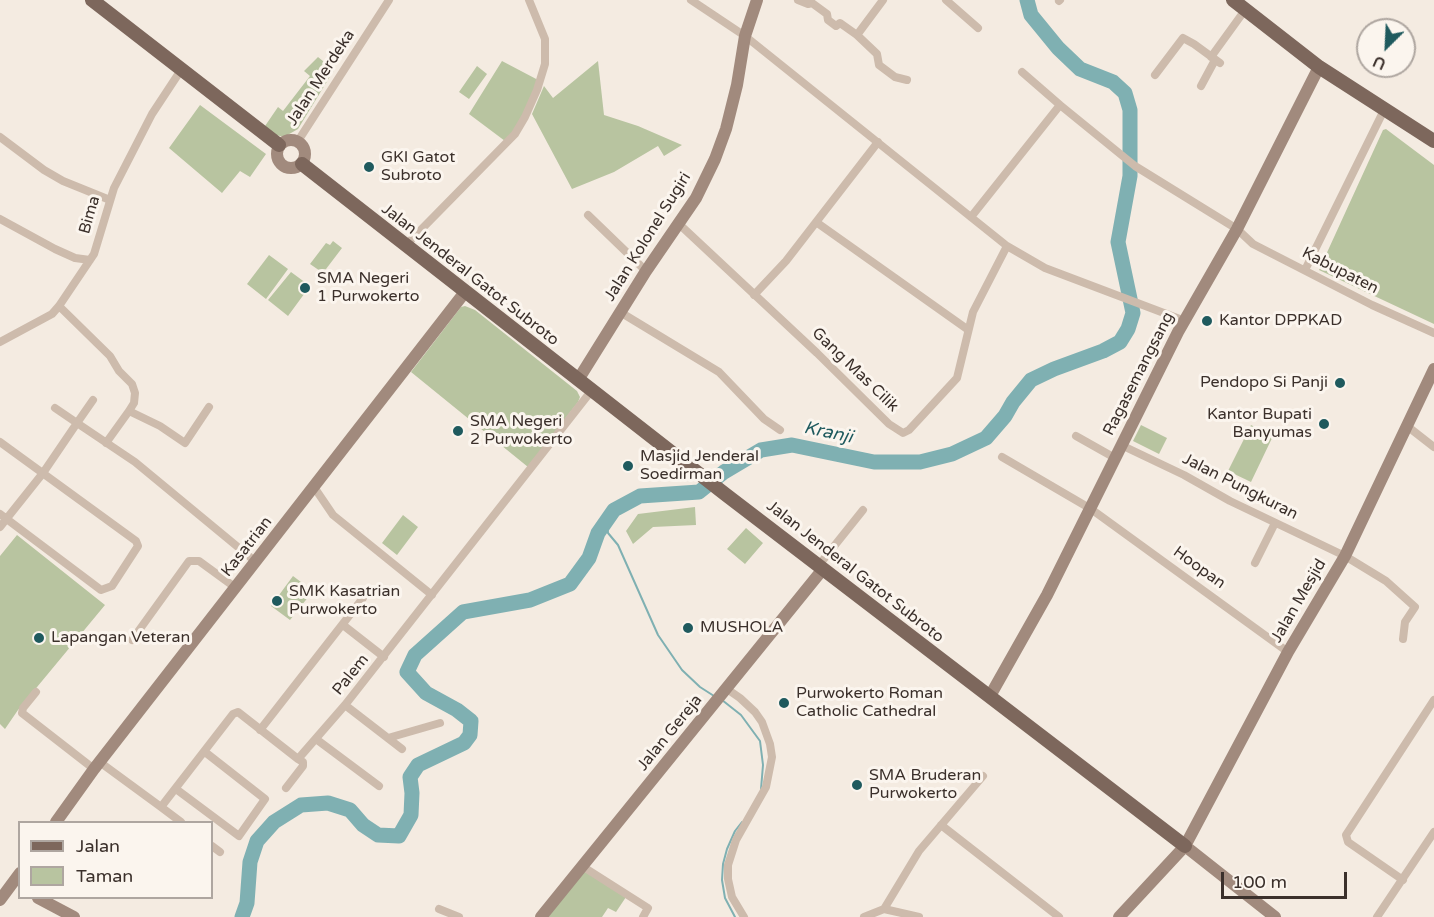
<!DOCTYPE html>
<style>
body{margin:0}
#map{position:relative;width:1434px;height:917px;overflow:hidden;background:#f4ebe1;font-family:"Varela Round",sans-serif}
canvas{display:block}
.legend{position:absolute;left:18px;top:821px;width:195px;height:78px;box-sizing:border-box;background:#fbf5ee;border:2px solid #aea6a0;margin:0;padding:8px 10px;list-style:none;font-size:18px;color:#3b302b}
.legend li{display:flex;align-items:center;gap:12px;height:30px}
.legend b{width:30px;border:2px solid #aea6a0}
.north{position:absolute;left:1356px;top:18px;width:60px;height:60px;box-sizing:border-box;background:#fbf5ee;border:2px solid #aea6a0;border-radius:50%;rotate:204deg;font-size:16px;font-weight:700;line-height:24px;text-align:center;color:#3b302b}
.north::after{content:'';display:block;margin:auto;width:21px;height:27px;background:#1f5a5e;clip-path:polygon(50% 0,100% 100%,50% 72%,0 100%)}
.scale{position:absolute;left:1221px;top:872px;width:126px;height:27px;box-sizing:border-box;border:3px solid #3b302b;border-top:0;padding-left:8px;font-size:18px;line-height:21px;white-space:nowrap;color:#3b302b;-webkit-text-stroke:4px #fbf5ee;paint-order:stroke}
</style>
<div id="map">
<canvas width="1434" height="917"></canvas>
<ul class="legend">
<li><b style="height:8px;background:#7d675c"></b>Jalan</li>
<li><b style="height:16px;background:#b8c4a0"></b>Taman</li>
</ul>
<div class="north">U</div>
<div class="scale">100 m</div>
</div>
<script>
const ctx = document.querySelector('canvas').getContext('2d');
ctx.lineJoin = 'round';
function paint(path, color) { ctx.fillStyle = color; ctx.fill(path, 'evenodd'); }
const shape = rows => new Path2D(rows.map(r => 'M' + r).join(''));
function strokePath(path, color, width, dash) { ctx.strokeStyle = color; ctx.lineWidth = width; ctx.lineCap = dash ? 'butt' : 'round'; ctx.setLineDash(dash || []); ctx.stroke(path); }
function label(font, color, halo, rows, align = 'center') {
  ctx.font = font + ' "Varela Round",sans-serif'; ctx.lineWidth = 6; ctx.setLineDash([]); ctx.textBaseline = 'middle'; ctx.strokeStyle = halo; ctx.fillStyle = color; for (const [text, x, y, turn = 0] of rows) {
    ctx.save(); ctx.translate(x, y); ctx.rotate((+turn || 0) * Math.PI / 180); ctx.textAlign = isNaN(turn) ? turn : align; if (halo) ctx.strokeText(text, 0, 0); ctx.fillText(text, 0, 0); ctx.restore();
  }
}
paint(shape([
 [318,57,334,70,298,129,284,137,276,135,265,126,278,107,283,111,310,76,304,71],
 [502,61,540,81,512,138,505,141,469,114],
 [598,61,604,115,638,126,682,145,664,156,658,146,614,172,572,189,532,114,544,86,553,98],
 [477,66,487,74,469,99,459,92],
 [200,105,266,154,250,177,240,171,222,193,169,148],
 [1386,129,1434,165,1434,324,1319,270,1383,130],
 [333,241,342,248,323,273,310,264,326,243,330,245],
 [269,255,288,269,266,299,247,284],
 [291,272,310,286,288,316,268,300],
 [465,306,475,310,577,391,580,397,578,402,528,467,411,372,461,307],
 [1141,425,1167,438,1159,454,1133,441],
 [1251,425,1273,436,1251,482,1228,471],
 [695,507,696,525,653,527,633,544,626,531,638,514],
 [403,515,418,527,397,555,382,543],
 [746,528,763,543,745,564,727,549],
 [17,535,105,605,18,710,5,729,0,724,0,556],
 [293,576,313,591,290,620,271,606],
 [584,871,626,897,616,912,608,908,602,917,548,917]
]), '#b8c4a0');
strokePath(shape([
 [607,519,608,533,618,545,658,635,682,670,700,687,714,696],
 [722,700,741,715,760,741,763,765,761,789],
 [735,917,725,898,722,880,723,864,727,849,735,831,742,822]
]), '#7fb0b2', 2);
strokePath(shape([
 [242,917,247,903,250,862,257,841,274,822,301,805,328,803,350,810,363,825,378,835,399,836,411,815,412,793,410,777,418,765,464,743,470,735,471,721,457,710,426,693,407,672,415,655,463,612,530,600,570,584,589,558,598,533,614,510,640,496,699,492,724,472,761,450,792,445,874,462,920,462,952,454,986,438,1005,416,1013,402,1031,380,1054,369,1103,351,1120,342,1128,329,1133,313,1118,242,1130,176,1130,110,1125,93,1113,82,1080,69,1058,48,1031,15,1027,0]
]), '#7fb0b2', 15);
strokePath(shape([
 [691,0,745,36,1007,246,1045,268,1185,321],
 [798,0,808,4,812,3,827,14,828,20,836,26,840,23,857,35],
 [883,0,857,35,877,54,879,65,895,77,907,80],
 [946,0,978,28],
 [1059,1,1060,0],
 [1211,57,1245,10],
 [1022,72,1060,105],
 [1155,75,1183,38,1194,44,1220,63],
 [1201,86,1215,60],
 [0,137,44,170,63,181,110,200],
 [298,141,389,0],
 [588,215,646,271],
 [971,217,1060,105,1135,166,1237,229,1253,244,1372,305,1434,333],
 [0,219,55,249,75,258,90,260],
 [816,222,967,329],
 [679,224,817,353,889,424,903,433,909,430,957,378,973,312,1007,246],
 [406,245,515,134,525,117,537,90,545,64,545,39,529,0],
 [1305,270,1384,110],
 [754,295,786,261,878,142],
 [59,306,110,356,119,371,132,384,135,393,134,403,129,411,106,443],
 [620,312,719,372,764,419,780,430],
 [0,342,52,314,59,306,94,254,114,188,152,114,181,70],
 [55,408,77,423,93,400],
 [129,411,160,426,185,443,209,407],
 [1407,426,1434,447],
 [1076,436,1115,458],
 [0,442,136,541,138,546,112,586,101,590,0,514],
 [1121,445,1184,475,1230,501,1345,556,1386,581,1415,607,1405,622,1403,639],
 [1002,457,1091,509,1288,652],
 [314,487,333,515,432,595],
 [0,527,43,473,77,423,135,462,256,562],
 [1255,563,1275,523],
 [819,565,863,510],
 [343,625,384,657],
 [132,640,189,561,199,561,236,588],
 [727,689,740,698,755,712,762,722,770,744,772,757,766,787,736,840,728,865,728,879,732,897,744,917],
 [36,692,23,708,22,713,94,769],
 [345,705,402,749],
 [260,730,363,598],
 [388,738,440,723],
 [316,739,379,786],
 [101,763,161,807,233,714,238,712,298,759,345,705,592,390],
 [286,788,303,766,303,762,298,759],
 [176,789,239,836,265,799,205,752],
 [161,807,181,822],
 [941,825,1059,917],
 [212,846,220,852],
 [582,866,648,908,643,917],
 [1403,880,1348,842,1346,835,1434,700],
 [439,909,459,917],
 [884,909,919,851,983,776],
 [864,917,884,909,919,917],
 [1377,917,1434,832]
]), '#cdbbac', 8);
strokePath(shape([
 '277 154a14 14 0 1 1 28 0a14 14 0 1 1-28 0Z',
 [578,380,646,271,696,198,715,159,726,129,737,85,745,36,757,0],
 [990,696,1047,595,1178,332,1237,229,1319,67],
 [56,822,94,769,465,292],
 [1185,846,1275,917],
 [38,898,74,917],
 [0,900,20,873],
 [541,917,823,569],
 [1119,917,1185,846,1288,652,1345,556,1434,369]
]), '#a18a7d', 12);
strokePath(shape([
 [92,0,279,145],
 [1233,0,1319,67,1434,141],
 [302,164,725,494,1185,846]
]), '#7d675c', 14);
for (const [x, y, r, color] of [
 [369,167,6,"#1f5a5e"],
 [305,288,6,"#1f5a5e"],
 [1207,321,6,"#1f5a5e"],
 [1340,383,6,"#1f5a5e"],
 [1324,424,6,"#1f5a5e"],
 [458,431,6,"#1f5a5e"],
 [628,466,6,"#1f5a5e"],
 [277,601,6,"#1f5a5e"],
 [688,628,6,"#1f5a5e"],
 [39,638,6,"#1f5a5e"],
 [784,703,6,"#1f5a5e"],
 [857,785,6,"#1f5a5e"]
]) { const dot = new Path2D(); dot.arc(x, y, r, 0, 2 * Math.PI); ctx.fillStyle = color; ctx.fill(dot); strokePath(dot, '#fbf5ee', 2); }
label('16px', '#3b302b', '#fbf5ee', [
 ["Jalan Merdeka",321,78,-57],
 ["Bima",90,215,-74],
 ["Jalan Kolonel Sugiri",648,237,-58],
 ["Kabupaten",1340,271,27],
 ["Jalan Jenderal Gatot Subroto",470,275,38],
 ["Gang Mas Cilik",855,370,44],
 ["Ragasemangsang",1139,374,-63],
 ["Jalan Pungkuran",1240,487,27],
 ["Kasatrian",247,547,-52],
 ["Hoopan",1199,568,36],
 ["Jalan Jenderal Gatot Subroto",855,572,38],
 ["Jalan Mesjid",1299,601,-60],
 ["Palem",351,675,-51],
 ["Jalan Gereja",670,733,-51]
]);
label('16px', '#3b302b', '#fbf5ee', [
 ["GKI Gatot",381,158],
 ["Subroto",381,176],
 ["SMA Negeri",317,279],
 ["1 Purwokerto",317,297],
 ["Kantor DPPKAD",1219,321],
 ["Pendopo Si Panji",1328,383,"right"],
 ["Kantor Bupati",1312,415,"right"],
 ["Banyumas",1312,433,"right"],
 ["SMA Negeri",470,422],
 ["2 Purwokerto",470,440],
 ["Masjid Jenderal",640,457],
 ["Soedirman",640,475],
 ["SMK Kasatrian",289,592],
 ["Purwokerto",289,610],
 ["MUSHOLA",700,628],
 ["Lapangan Veteran",51,638],
 ["Purwokerto Roman",796,694],
 ["Catholic Cathedral",796,712],
 ["SMA Bruderan",869,776],
 ["Purwokerto",869,794]
], 'left');
label('italic 18px', '#1f5a5e', '#fbf5ee', [
 ["Kranji",828,433,12]
]);
</script>
